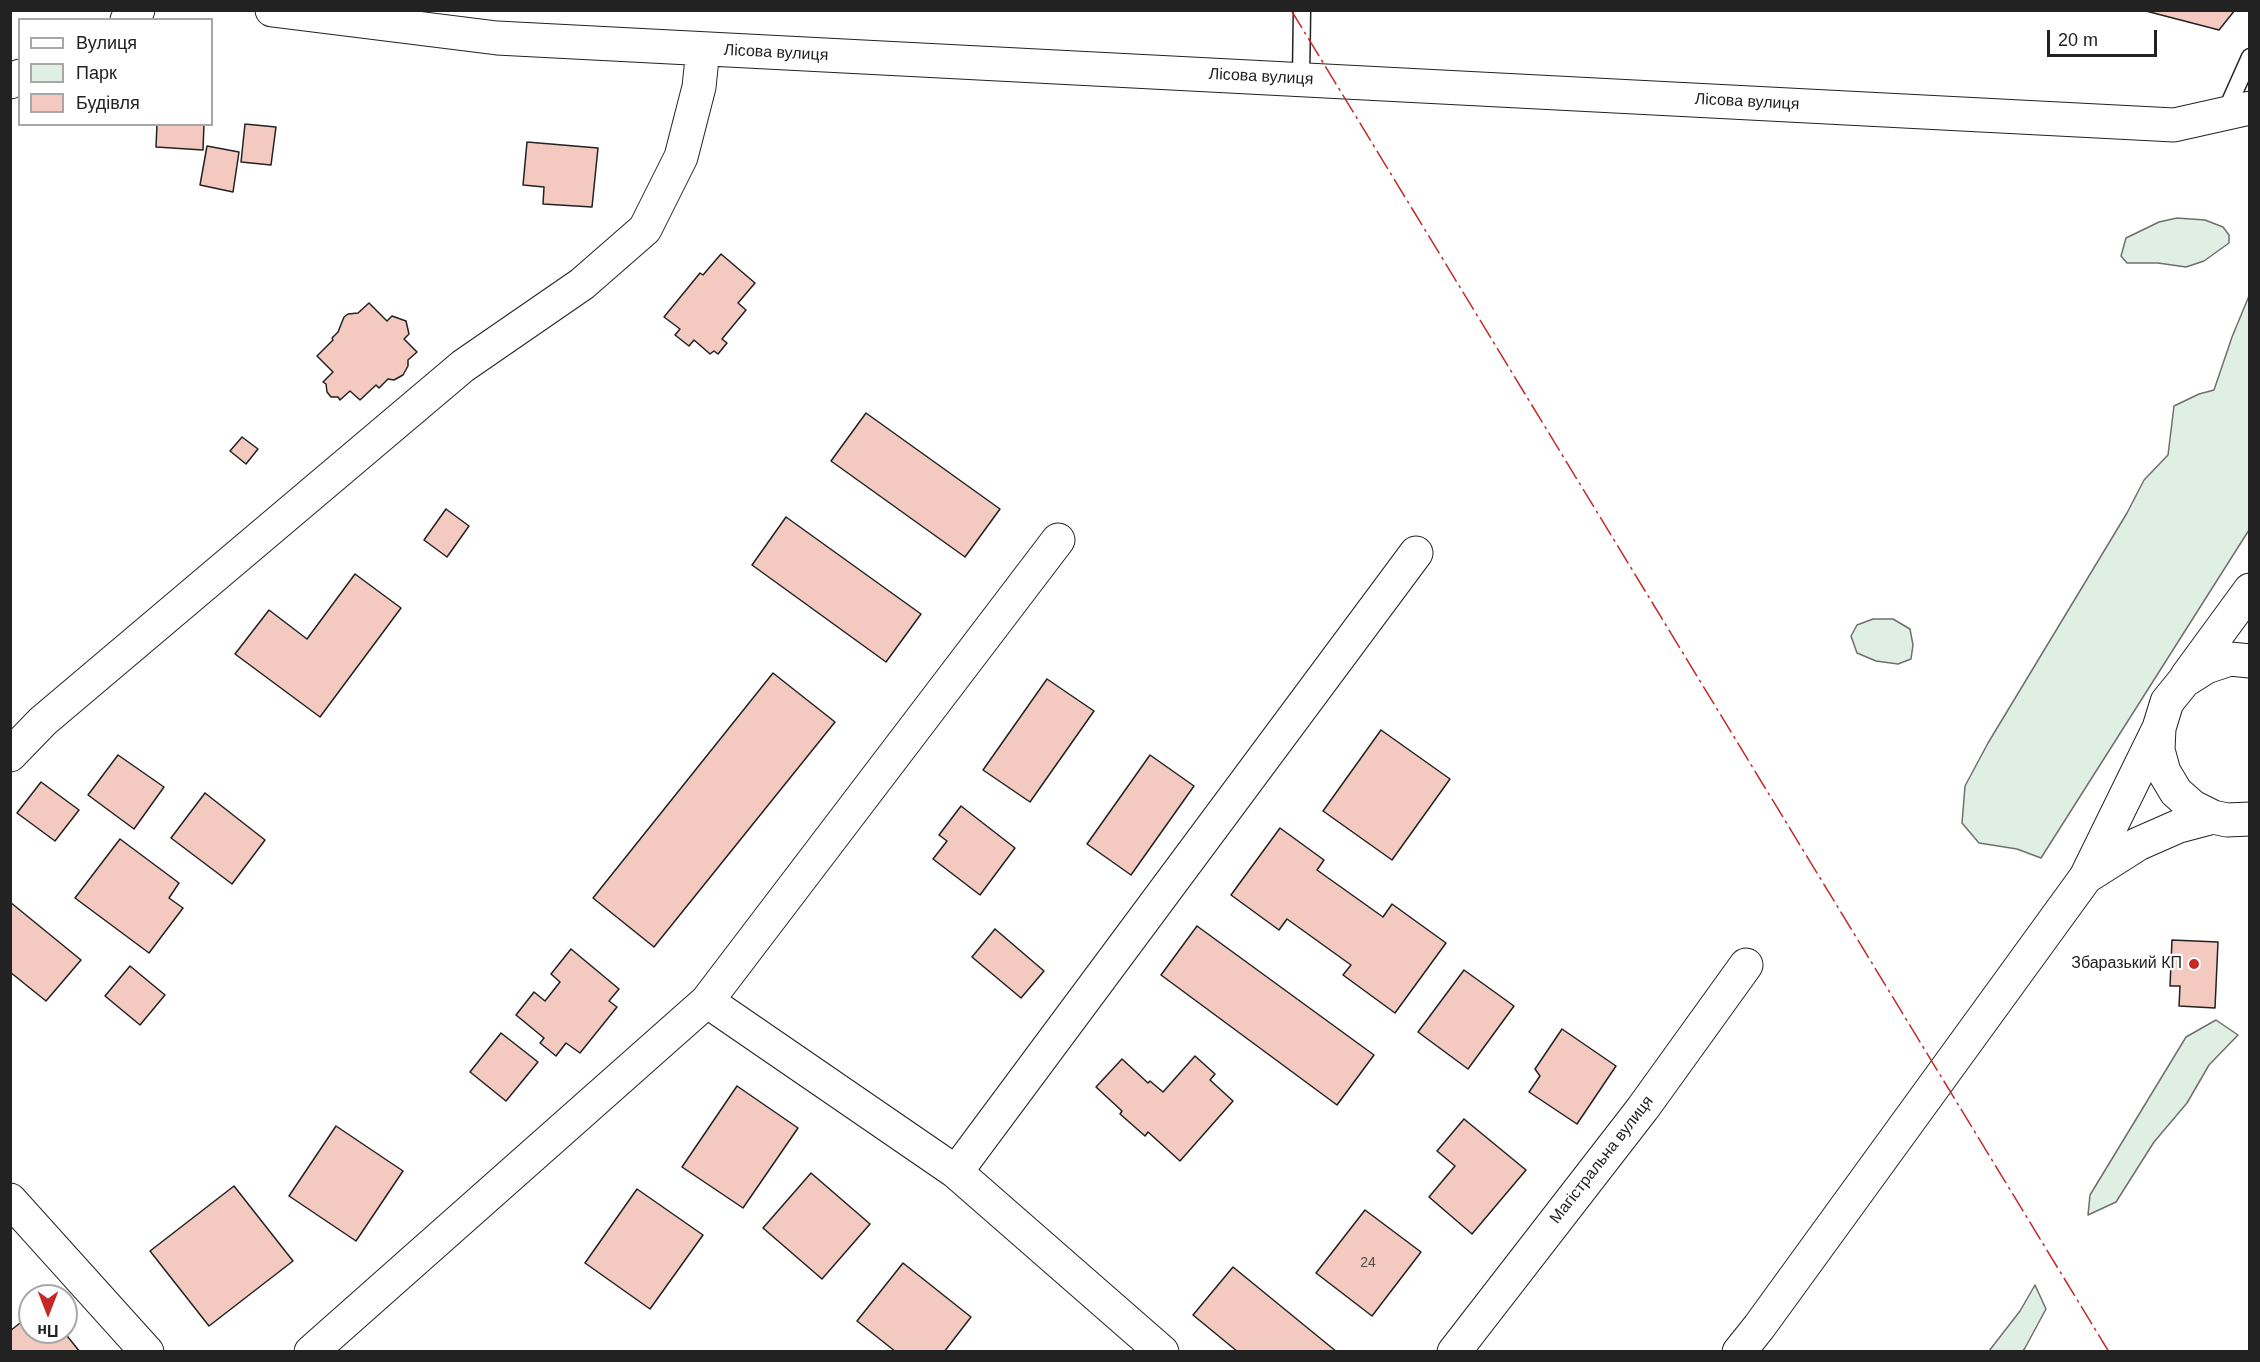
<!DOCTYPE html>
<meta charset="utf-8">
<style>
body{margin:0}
#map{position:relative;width:2260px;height:1362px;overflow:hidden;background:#fff;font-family:Arial,sans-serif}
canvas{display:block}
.frame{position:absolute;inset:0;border:12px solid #222;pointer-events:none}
.legend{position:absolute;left:18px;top:18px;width:195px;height:108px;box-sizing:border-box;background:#fff;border:2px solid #a7a7a7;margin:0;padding:8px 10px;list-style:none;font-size:18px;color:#222}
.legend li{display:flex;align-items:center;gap:12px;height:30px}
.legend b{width:30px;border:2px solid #a7a7a7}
.north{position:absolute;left:18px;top:1284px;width:60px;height:60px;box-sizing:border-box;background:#fff;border:2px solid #a7a7a7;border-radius:50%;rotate:180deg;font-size:16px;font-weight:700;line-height:24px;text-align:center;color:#222}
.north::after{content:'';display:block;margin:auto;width:21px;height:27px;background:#c62828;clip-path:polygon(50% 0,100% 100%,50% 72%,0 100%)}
.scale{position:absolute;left:2047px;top:30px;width:110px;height:27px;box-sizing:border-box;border:3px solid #222;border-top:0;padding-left:8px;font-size:18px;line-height:21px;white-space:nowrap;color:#222;-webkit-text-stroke:4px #fff;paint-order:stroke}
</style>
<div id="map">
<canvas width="2260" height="1362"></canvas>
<div class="frame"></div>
<ul class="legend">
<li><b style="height:8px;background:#fff"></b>Вулиця</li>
<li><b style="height:16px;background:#e0efe3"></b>Парк</li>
<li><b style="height:16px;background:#f3c9c0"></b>Будівля</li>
</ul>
<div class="north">Пн</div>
<div class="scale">20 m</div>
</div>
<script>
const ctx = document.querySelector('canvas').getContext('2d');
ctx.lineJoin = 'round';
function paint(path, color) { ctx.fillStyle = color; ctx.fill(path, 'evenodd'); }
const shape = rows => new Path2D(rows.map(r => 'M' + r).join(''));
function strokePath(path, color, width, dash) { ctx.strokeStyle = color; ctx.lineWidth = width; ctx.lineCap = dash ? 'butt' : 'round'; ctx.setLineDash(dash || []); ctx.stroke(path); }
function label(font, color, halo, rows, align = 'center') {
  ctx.font = font + ' Arial,sans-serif'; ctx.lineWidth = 4.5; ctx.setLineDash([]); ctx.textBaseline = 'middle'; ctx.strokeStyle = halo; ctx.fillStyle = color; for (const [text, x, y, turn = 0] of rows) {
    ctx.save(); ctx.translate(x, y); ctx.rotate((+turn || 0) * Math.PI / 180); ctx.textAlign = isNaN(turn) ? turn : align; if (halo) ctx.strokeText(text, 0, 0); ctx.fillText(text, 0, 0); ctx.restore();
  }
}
const green = shape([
 [2177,218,2205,220,2223,227,2229,235,2229,243,2204,261,2186,267,2158,263,2127,263,2121,256,2126,238,2159,222,2177,218],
 [2249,296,2249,530,2041,858,2017,849,1979,843,1962,823,1965,786,1988,743,2127,513,2144,480,2168,455,2174,406,2199,394,2214,390,2232,337,2249,296],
 [1873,619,1893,619,1910,629,1913,645,1911,659,1898,664,1876,661,1857,653,1851,636,1857,625,1873,619],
 [2216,1020,2238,1035,2209,1065,2187,1103,2154,1142,2116,1202,2088,1215,2090,1195,2186,1037,2216,1020],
 [2035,1285,2046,1309,2025,1348,2023,1351,1989,1351,2020,1311,2035,1285]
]);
paint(green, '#e0efe3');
strokePath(green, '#6f6f6f', 1.5);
const building = shape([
 [2142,10,2235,10,2219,30,2142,10],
 [157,124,204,124,203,150,156,147,157,124],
 [245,124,276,127,271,165,241,162,245,124],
 [527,142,598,148,592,207,543,204,544,187,523,185,527,142],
 [207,146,239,152,233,192,200,185,207,146],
 [721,254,755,283,738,303,746,310,722,339,727,343,718,354,714,351,710,354,694,340,689,346,675,335,680,329,664,317,700,273,703,275,721,254],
 [369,303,387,321,392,316,406,321,409,334,404,339,417,352,408,360,408,366,403,375,394,380,388,379,379,388,376,385,360,400,350,391,340,400,338,397,331,397,327,392,326,384,323,382,333,372,317,356,333,340,332,338,338,332,344,317,348,314,358,313,369,303],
 [866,413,1000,509,965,557,831,461,866,413],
 [242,437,258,449,246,464,230,451,242,437],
 [446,509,469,526,447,557,424,540,446,509],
 [786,517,921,614,886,662,752,565,786,517],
 [355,574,401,608,320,717,235,654,269,610,307,639,355,574],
 [773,673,835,722,654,947,593,898,773,673],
 [1047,679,1094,711,1030,802,983,770,1047,679],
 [1381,730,1450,779,1392,860,1323,811,1381,730],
 [118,755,164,787,134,829,88,795,118,755],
 [1150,755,1194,786,1131,875,1087,844,1150,755],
 [41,782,79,810,55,841,17,813,41,782],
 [205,793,265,840,232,884,171,838,205,793],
 [961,806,1015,848,980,895,933,859,947,841,939,835,961,806],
 [1280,828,1324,860,1317,870,1383,917,1392,904,1446,943,1395,1013,1343,975,1351,965,1287,919,1279,930,1231,895,1280,828],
 [120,839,179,883,169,898,183,908,149,953,75,898,120,839],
 [10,902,81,960,46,1001,10,972,10,902],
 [1197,926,1374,1055,1337,1105,1161,975,1197,926],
 [995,929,1044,971,1021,998,972,957,995,929],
 [2172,940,2218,942,2215,1008,2179,1006,2180,986,2170,986,2172,940],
 [571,949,619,989,609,1001,617,1007,580,1053,566,1043,556,1056,540,1043,544,1038,516,1015,534,992,545,1001,560,982,551,974,571,949],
 [130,966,165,995,140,1025,105,996,130,966],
 [1464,970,1514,1006,1468,1069,1418,1032,1464,970],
 [1562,1029,1616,1066,1577,1124,1529,1092,1540,1076,1535,1069,1562,1029],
 [501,1033,538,1062,506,1101,470,1072,501,1033],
 [1195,1056,1215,1074,1210,1080,1233,1101,1180,1161,1148,1132,1145,1136,1120,1114,1122,1111,1096,1087,1122,1059,1148,1083,1150,1081,1163,1092,1195,1056],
 [737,1086,798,1128,743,1208,682,1167,737,1086],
 [1464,1119,1526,1170,1472,1234,1429,1197,1455,1166,1437,1151,1464,1119],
 [336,1126,403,1171,356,1241,289,1196,336,1126],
 [811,1173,870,1224,822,1279,763,1228,811,1173],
 [234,1186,293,1261,209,1326,150,1251,234,1186],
 [637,1189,703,1235,650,1309,585,1263,637,1189],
 [1365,1210,1421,1252,1372,1316,1316,1273,1365,1210],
 [903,1263,971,1317,944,1352,896,1352,857,1321,903,1263],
 [1233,1267,1337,1352,1238,1352,1193,1315,1233,1267],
 [30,1315,30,1332,64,1332,80,1352,10,1352,10,1331,30,1315]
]);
paint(building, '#f3c9c0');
strokePath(building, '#222', 1.5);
const service = shape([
 [1301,79,1302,10],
 [2225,113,2250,57]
]);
const minor = shape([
 [272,10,497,38,2174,125,2250,108],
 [127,20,138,10],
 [10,82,20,76],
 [10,755,43,721,463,366,582,284,645,229,681,157,699,87,703,49],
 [707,1001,956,1172,1162,1352],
 [956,1172,1416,553],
 [10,1200,147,1352],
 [311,1352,707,1001,1058,540],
 [1454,1352,1643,1108,1746,965]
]);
const trunk = shape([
 [2250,661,2230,659,2206,667,2184,681,2167,702,2159,728,2158,750,2164,772,2176,792,2193,807,2213,817,2227,820,2250,819],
 [2187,676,2250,590],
 [2086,877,2138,844,2179,826,2213,817],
 [1739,1352,1759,1327,2086,877,2159,728]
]);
strokePath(service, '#222', 19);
strokePath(minor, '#222', 35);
strokePath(trunk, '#222', 35);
strokePath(service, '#fff', 16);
strokePath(minor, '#fff', 33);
strokePath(trunk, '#fff', 33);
strokePath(shape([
 [1291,10,2109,1352]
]), '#c62828', 1.5, [21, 4.5, 3, 4.5]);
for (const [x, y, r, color] of [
 [2194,964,6,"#c62828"]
]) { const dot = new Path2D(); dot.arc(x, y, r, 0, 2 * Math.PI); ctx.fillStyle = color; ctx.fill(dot); strokePath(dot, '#fff', 2); }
label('14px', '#564c4a', null, [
 ["24",1368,1263]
]);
label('16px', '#222', '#fff', [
 ["Лісова вулиця",776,53,3],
 ["Лісова вулиця",1261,77,3],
 ["Лісова вулиця",1747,102,3],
 ["Магістральна вулиця",1602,1160,-52]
]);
label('16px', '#222', '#fff', [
 ["Збаразький КП",2182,964]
], 'right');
</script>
